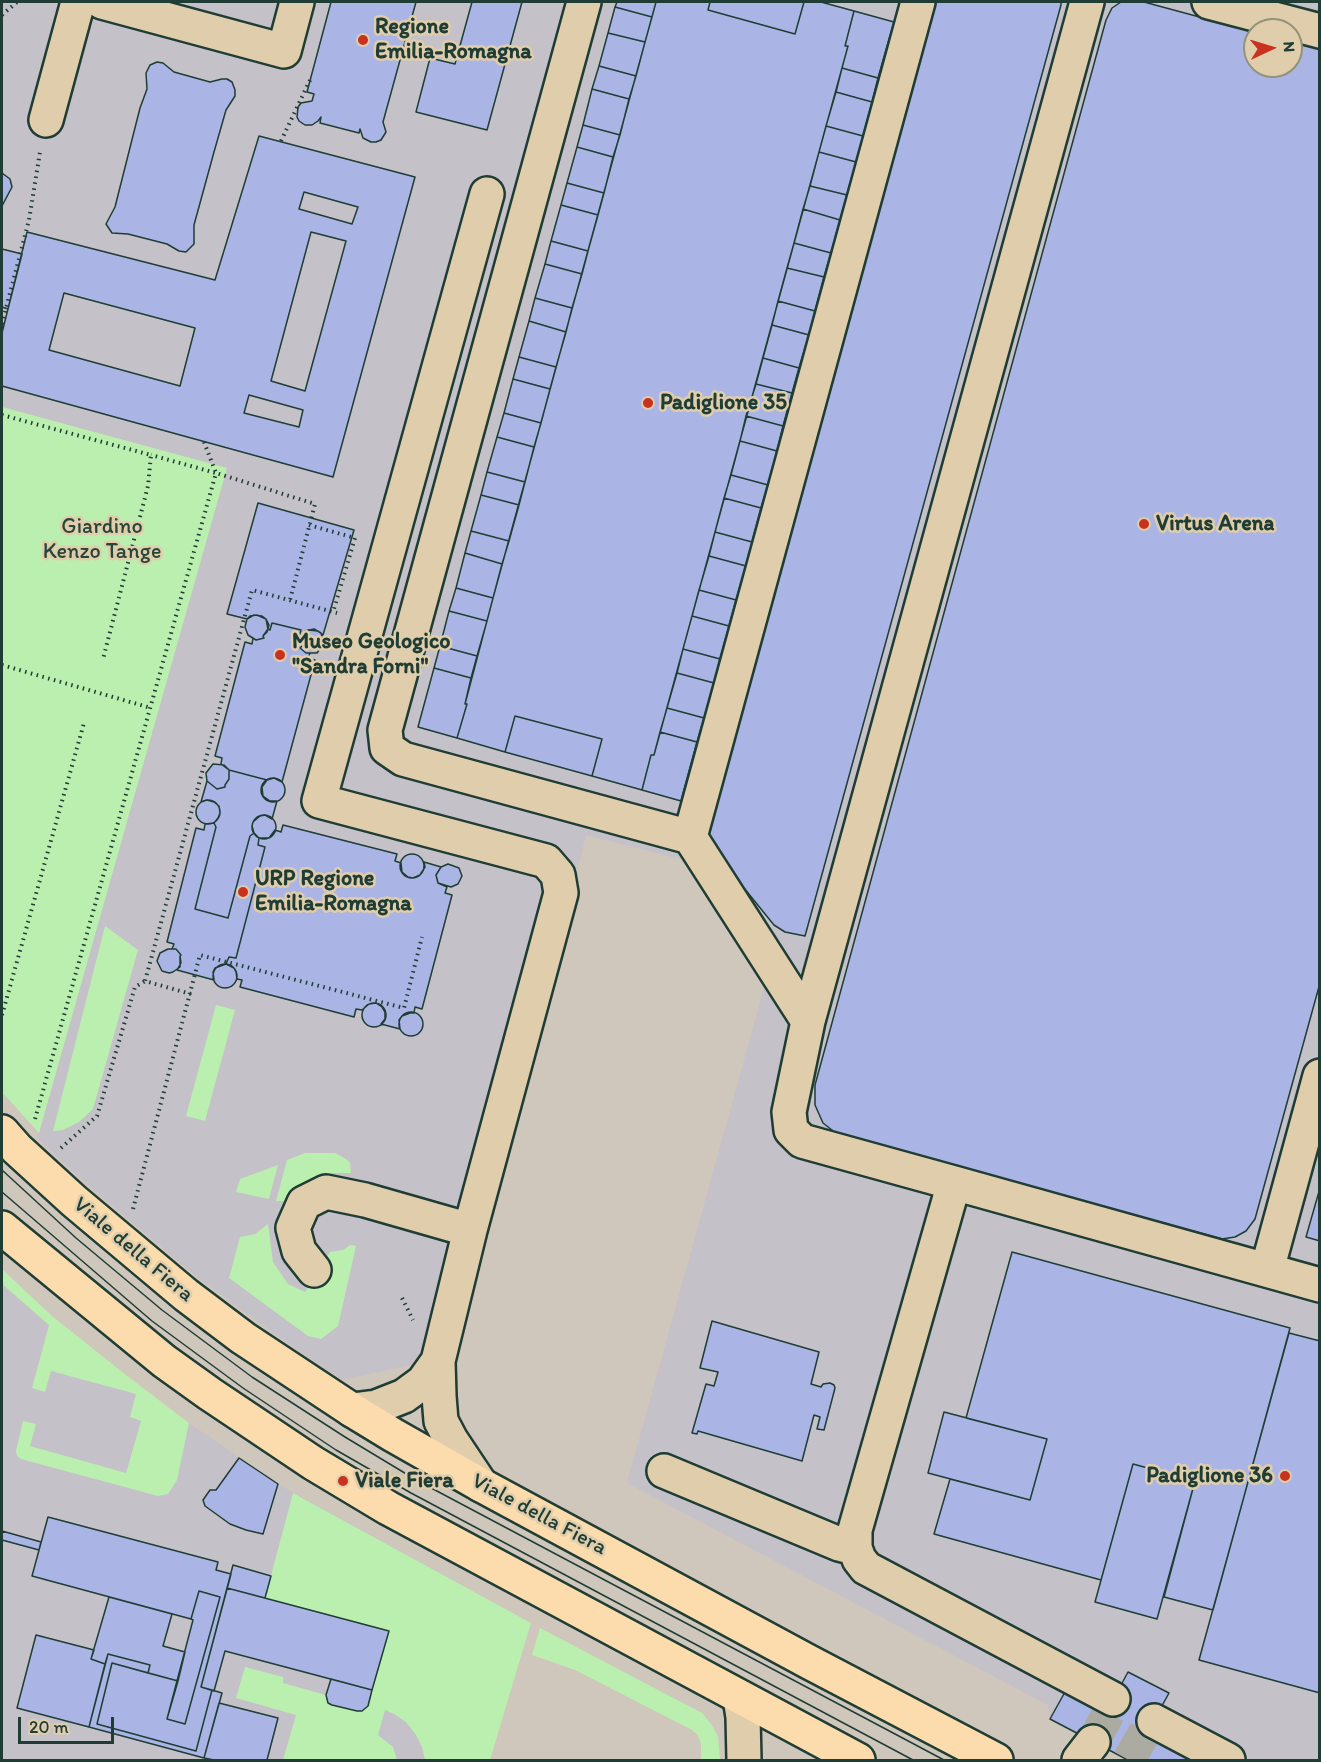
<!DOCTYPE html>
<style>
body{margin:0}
#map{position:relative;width:1321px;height:1762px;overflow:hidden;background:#cfc6bc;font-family:Itim,sans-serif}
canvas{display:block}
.frame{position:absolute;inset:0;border:3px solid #1f3d34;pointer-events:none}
.north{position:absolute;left:1243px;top:18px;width:60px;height:60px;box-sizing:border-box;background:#dfcdab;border:2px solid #92937b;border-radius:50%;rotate:86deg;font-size:16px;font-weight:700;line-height:24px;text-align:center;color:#1f3d34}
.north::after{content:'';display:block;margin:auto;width:21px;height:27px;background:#c8321e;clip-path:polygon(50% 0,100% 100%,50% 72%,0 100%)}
.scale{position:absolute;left:18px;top:1717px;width:96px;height:27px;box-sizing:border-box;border:3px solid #1f3d34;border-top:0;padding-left:8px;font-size:18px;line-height:21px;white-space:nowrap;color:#1f3d34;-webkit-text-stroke:4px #dfcdab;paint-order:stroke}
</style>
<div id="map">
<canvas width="1321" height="1762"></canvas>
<div class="frame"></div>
<div class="north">N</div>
<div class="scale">20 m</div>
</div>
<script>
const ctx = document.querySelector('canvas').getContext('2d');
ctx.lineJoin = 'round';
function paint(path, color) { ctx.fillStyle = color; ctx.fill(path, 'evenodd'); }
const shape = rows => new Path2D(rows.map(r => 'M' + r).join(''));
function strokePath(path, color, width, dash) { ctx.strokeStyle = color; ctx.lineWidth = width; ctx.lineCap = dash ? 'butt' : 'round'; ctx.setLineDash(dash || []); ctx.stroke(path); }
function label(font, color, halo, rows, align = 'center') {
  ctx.font = font + ' Itim,sans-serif'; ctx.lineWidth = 5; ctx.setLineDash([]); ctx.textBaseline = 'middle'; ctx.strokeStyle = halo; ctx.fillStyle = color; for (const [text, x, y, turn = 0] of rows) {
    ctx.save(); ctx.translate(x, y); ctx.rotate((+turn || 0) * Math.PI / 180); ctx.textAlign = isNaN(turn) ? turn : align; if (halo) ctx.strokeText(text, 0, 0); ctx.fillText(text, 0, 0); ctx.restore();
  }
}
paint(shape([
 [2,2,1319,2,1319,1760,1128,1760,1050,1719,1048,1705,627,1483,764,988,691,862,586,835,457,1355,342,1380,286,1342,197,1277,91,1188,37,1138,226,468,2,407],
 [1255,30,1291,30,1291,66,1255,66],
 [2,1269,52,1316,126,1376,189,1423,278,1484,531,1623,490,1760,2,1760]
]), '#c4c1c8');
paint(shape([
 [2,407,227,468,39,1133,2,1092],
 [105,926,138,950,93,1109,79,1122,63,1130,53,1131],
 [216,1005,235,1010,205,1121,186,1116],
 [305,1153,335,1153,346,1159,350,1163,351,1173,330,1173,305,1182,285,1201,276,1201,287,1160],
 [278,1165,269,1199,236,1192,240,1179],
 [268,1224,273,1262,288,1284,305,1292,330,1252,343,1250,350,1245,356,1246,338,1326,321,1339,308,1336,229,1278,240,1237,255,1234],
 [2,1269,52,1316,126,1375,189,1423,177,1480,168,1494,158,1496,21,1459,17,1456,16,1451,23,1421,36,1424,30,1446,126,1473,141,1421,130,1417,136,1394,51,1371,45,1392,32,1388,49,1325,2,1284],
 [293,1493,531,1623,490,1760,425,1760,422,1747,416,1735,406,1722,394,1714,385,1710,378,1735,393,1747,397,1760,283,1760,296,1715,236,1698,245,1667,283,1677,283,1683,326,1695,327,1700,332,1705,357,1711,362,1711,368,1706,388,1631,265,1598],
 [540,1628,702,1713,711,1724,718,1736,720,1760,701,1760,701,1744,698,1735,692,1730,575,1670,532,1655]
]), '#bbefaf');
const building = shape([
 [331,2,416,2,383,122,386,132,381,140,376,142,371,142,363,138,360,129,359,133,320,123,321,117,318,121,312,125,305,125,299,121,297,117,298,107,301,103,312,101,314,94,307,92,331,2],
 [472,2,522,2,487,130,416,112,430,58,455,64,472,2],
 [617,2,656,2,652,17,615,7,617,2],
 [656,2,710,2,708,10,795,34,804,2,821,2,854,11,845,46,848,46,654,755,651,755,642,790,592,776,602,739,515,716,505,752,457,738,467,704,465,704,493,598,656,2],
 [710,2,804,2,795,34,708,10,710,2],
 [934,2,1061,2,1061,5,805,936,785,932,774,925,731,872,708,834,934,2],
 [1121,2,1144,2,1255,32,1255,66,1291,66,1291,41,1320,49,1320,983,1255,1219,1246,1231,1235,1237,1222,1239,837,1134,823,1123,815,1105,815,1085,1106,20,1112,8,1121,2],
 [615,7,652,17,645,42,608,33,615,7],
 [854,11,894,22,878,78,842,68,848,46,845,46,854,11],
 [608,33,645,42,636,76,599,66,608,33],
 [157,62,163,63,174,72,210,82,222,79,227,79,232,82,235,90,235,96,226,110,214,152,194,225,194,244,186,252,179,251,167,244,128,234,112,233,106,224,115,207,140,108,147,89,146,73,150,65,157,62],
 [599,66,636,76,629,99,592,89,599,66],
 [842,68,878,78,872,102,836,92,842,68],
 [592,89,629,99,620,135,583,125,592,89],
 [836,92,872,102,863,136,826,126,836,92],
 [583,125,620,135,613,157,577,147,583,125],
 [826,126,863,136,856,162,819,152,826,126],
 [259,136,415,177,333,477,2,386,2,333,27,232,215,280,259,136],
 [304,192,358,207,352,224,299,209,304,192],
 [311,232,346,241,305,391,271,381,311,232],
 [64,293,195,328,180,386,49,350,64,293],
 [249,395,303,410,299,427,244,413,249,395],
 [577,147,613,157,604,193,567,183,577,147],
 [819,152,856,162,847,195,810,186,819,152],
 [2,173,10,179,12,187,2,206,2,173],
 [567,183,604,193,598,215,561,205,567,183],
 [810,186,847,195,840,220,803,209,810,186],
 [561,205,598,215,588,251,551,241,561,205],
 [803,209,840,220,831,253,794,243,803,209],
 [551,241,588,251,582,274,545,264,551,241],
 [794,243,831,253,824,277,787,268,794,243],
 [2,249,22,254,8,309,2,307,2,249],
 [545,264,582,274,572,308,535,298,545,264],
 [787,268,824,277,815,311,778,301,787,268],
 [535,298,572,308,566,332,529,321,535,298],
 [778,301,815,311,809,335,772,325,778,301],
 [529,321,566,332,556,367,519,357,529,321],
 [772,325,809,335,799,368,763,358,772,325],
 [519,357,556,367,550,389,513,379,519,357],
 [763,358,799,368,792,393,756,384,763,358],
 [513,379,550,389,541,423,504,413,513,379],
 [756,384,792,393,783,426,746,416,756,384],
 [504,413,541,423,534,447,497,437,504,413],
 [746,416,783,426,777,451,740,441,746,416],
 [497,437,534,447,525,482,487,472,497,437],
 [740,441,777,451,768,485,731,475,740,441],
 [487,472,525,482,519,505,481,495,487,472],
 [731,475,768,485,761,508,724,498,731,475],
 [481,495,519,505,509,541,471,531,481,495],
 [724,498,761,508,752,542,715,532,724,498],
 [258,503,354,530,323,635,318,631,308,630,301,638,299,637,301,630,272,623,270,630,268,629,266,619,262,616,254,615,247,619,227,614,258,503],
 [471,531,509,541,502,564,465,553,471,531],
 [715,532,752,542,746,566,709,556,715,532],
 [465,553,502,564,493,598,456,588,465,553],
 [709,556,746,566,736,600,699,590,709,556],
 [456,588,493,598,487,621,449,611,456,588],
 [699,590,736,600,729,626,692,616,699,590],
 [449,611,487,621,477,656,440,646,449,611],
 [257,615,266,619,269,625,267,632,263,636,264,638,256,640,248,635,245,627,247,619,250,616,257,615],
 [692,616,729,626,720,659,683,649,692,616],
 [272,623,301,630,299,637,301,638,302,646,300,648,306,653,310,653,308,658,315,660,282,782,274,778,267,780,229,770,221,764,222,758,215,756,245,642,252,644,253,638,256,640,264,638,263,636,268,629,270,630,272,623],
 [314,629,321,633,324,643,317,653,306,653,300,648,302,646,301,638,305,631,314,629],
 [440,646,477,656,471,678,434,668,440,646],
 [683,649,720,659,714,683,677,673,683,649],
 [434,668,471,678,465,704,467,704,457,738,418,727,434,668],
 [677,673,714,683,704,718,667,708,677,673],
 [667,708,704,718,697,742,660,732,667,708],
 [515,716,602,739,592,776,505,752,515,716],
 [660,732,697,742,681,801,642,790,651,755,654,755,660,732],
 [213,764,224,765,229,770,229,779,225,785,225,787,217,789,207,781,206,773,213,764],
 [229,770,267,780,262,787,263,796,270,801,277,801,272,819,265,815,260,816,253,822,252,826,254,833,250,836,228,918,195,909,216,827,214,823,218,818,220,813,219,806,214,802,207,800,201,802,207,781,217,789,225,787,225,785,229,779,229,770],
 '261 790a12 12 0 1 1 24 0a12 12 0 1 1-24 0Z',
 '196 812a12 12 0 1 1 24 0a12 12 0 1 1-24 0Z',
 '252 827a12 12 0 1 1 24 0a12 12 0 1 1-24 0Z',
 [214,823,216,827,195,909,228,918,250,836,254,833,259,838,258,845,265,847,236,958,229,957,226,964,215,968,213,972,214,980,177,970,181,963,180,956,181,955,176,949,172,949,174,944,167,942,196,828,204,830,205,824,214,823],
 [283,825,397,854,395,861,401,863,402,872,408,877,413,878,420,875,425,867,424,862,441,867,436,875,438,883,447,887,445,893,452,895,422,1009,415,1007,414,1013,410,1013,402,1016,399,1020,400,1029,381,1024,385,1019,385,1012,382,1007,376,1003,369,1004,362,1010,356,1009,354,1017,240,987,242,980,237,979,236,972,234,968,226,964,229,957,236,958,265,847,258,845,259,838,269,838,275,830,281,832,283,825],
 '400 866a12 12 0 1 1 24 0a12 12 0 1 1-24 0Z',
 [448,864,459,868,462,876,458,884,451,887,438,883,436,875,441,867,448,864],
 [168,949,176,949,181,955,180,956,180,967,173,972,169,973,162,971,157,961,160,953,168,949],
 '213 976a12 12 0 1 1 24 0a12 12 0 1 1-24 0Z',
 '362 1015a12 12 0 1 1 24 0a12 12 0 1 1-24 0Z',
 '399 1024a12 12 0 1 1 24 0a12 12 0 1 1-24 0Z',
 [1320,1188,1320,1241,1306,1237,1320,1188],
 [1012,1252,1290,1328,1213,1610,1164,1597,1195,1481,1133,1464,1101,1580,934,1534,950,1479,1030,1500,1047,1439,966,1418,1012,1252],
 [712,1321,819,1352,811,1384,821,1387,823,1384,830,1383,834,1385,835,1388,824,1430,817,1429,820,1417,814,1415,802,1461,698,1431,697,1434,692,1433,706,1384,714,1386,718,1372,700,1368,712,1321],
 [1289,1333,1320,1341,1320,1693,1199,1660,1289,1333],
 [944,1412,1047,1439,1030,1500,928,1473,944,1412],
 [239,1458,278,1484,263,1534,246,1530,230,1524,205,1506,203,1500,210,1490,216,1490,239,1458],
 [1133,1464,1195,1481,1157,1619,1095,1602,1133,1464],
 [48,1517,218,1562,216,1570,231,1574,201,1687,212,1690,196,1751,97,1724,112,1663,178,1681,167,1719,185,1724,220,1597,199,1591,191,1619,32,1576,48,1517],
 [2,1531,41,1542,39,1550,2,1540,2,1531],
 [233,1565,271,1576,265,1598,227,1588,233,1565],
 [227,1588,389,1631,372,1690,225,1651,214,1691,201,1687,227,1588],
 [199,1591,220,1597,185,1724,167,1719,193,1620,191,1619,199,1591],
 [109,1597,172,1614,163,1646,185,1652,178,1681,148,1673,150,1665,108,1654,105,1664,91,1659,109,1597],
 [36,1635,94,1650,91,1659,105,1664,89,1727,17,1708,36,1635],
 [108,1654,150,1665,148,1673,112,1663,97,1724,196,1751,212,1690,222,1693,204,1758,89,1727,108,1654],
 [1128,1672,1169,1693,1146,1735,1188,1757,1186,1760,1128,1760,1050,1719,1065,1692,1106,1713,1128,1672],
 [331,1679,372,1690,368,1706,362,1711,357,1711,332,1705,328,1703,326,1695,331,1679],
 [219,1703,278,1718,267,1760,214,1760,204,1758,219,1703]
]);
paint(building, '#aab5e5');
strokePath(building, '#1f3d34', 1.5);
strokePath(shape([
 [1093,1742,1116,1700],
 [1129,1760,1152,1719]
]), '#acaba1', 33, [33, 16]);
const minor = shape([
 [102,2,284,51,297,2],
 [584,2,385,730,387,748,403,759,690,837],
 [1209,2,1320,31],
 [46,120,78,2],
 [808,1021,690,837,918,2],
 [954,1183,802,1141,791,1130,789,1112,808,1021,1087,2],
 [314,1270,299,1251,293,1228,304,1203,326,1192,365,1200,470,1230],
 [1267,1270,1320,1076],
 [352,1410,376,1407,404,1396,423,1382,438,1361],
 [664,1471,839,1544,855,1548,859,1559,866,1568,1113,1699],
 [481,1485,451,1440,441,1421,439,1396,438,1361,470,1230,561,893,558,875,546,861,319,801,487,194],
 [855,1548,855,1530,954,1183,1320,1285],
 [740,1698,743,1717,744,1760],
 [1154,1721,1228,1760],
 [1079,1760,1093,1742]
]);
const major = shape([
 [2,1132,17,1149,74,1201,186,1295,243,1338,352,1410,393,1435,481,1485,809,1662,996,1760],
 [2,1228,164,1361,210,1394,313,1463,388,1508,858,1760]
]);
strokePath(minor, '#1f3d34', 38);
strokePath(major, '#1f3d34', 38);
strokePath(shape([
 [2,15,17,2],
 [281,141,311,78],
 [2,324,29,220,40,152],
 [2,415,151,455,148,486,103,659],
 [204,442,216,473,315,504,290,600],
 [309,525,355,538,333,612],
 [2,665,151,708],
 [191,994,145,981,252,590,337,613],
 [2,1015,84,723],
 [35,1119,216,473,151,455],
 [61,1148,97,1116,135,987,145,981],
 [133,1209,200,955,404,1008,422,937],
 [402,1298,413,1320]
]), '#1f3d34', 4, [1.5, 4.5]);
strokePath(minor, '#dfcdab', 33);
strokePath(major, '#fcdcac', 33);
strokePath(shape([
 [2,1170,76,1238,162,1310,252,1377,345,1437,418,1481,944,1760],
 [2,1192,152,1321,243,1388,336,1450,411,1493,913,1760]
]), '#1f3d34', 1.5);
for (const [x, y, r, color] of [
 [363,40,6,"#c8321e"],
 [648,403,6,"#c8321e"],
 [1144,524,6,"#c8321e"],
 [280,655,6,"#c8321e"],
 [243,892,6,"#c8321e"],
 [1285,1476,6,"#c8321e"],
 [343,1481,6,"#c8321e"]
]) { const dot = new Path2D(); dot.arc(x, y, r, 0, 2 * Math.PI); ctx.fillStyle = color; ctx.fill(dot); strokePath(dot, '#dfcdab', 2); }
label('bold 22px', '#1f3d34', '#dfcdab', [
 ["Regione",375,27],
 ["Emilia-Romagna",375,52],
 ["Padiglione 35",660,403],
 ["Virtus Arena",1156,524],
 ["Museo Geologico",292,642],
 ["\"Sandra Forni\"",292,667],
 ["URP Regione",255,879],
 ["Emilia-Romagna",255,904],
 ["Padiglione 36",1273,1476,"right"],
 ["Viale Fiera",355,1481]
], 'left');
label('22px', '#27463a', '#dfcdab', [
 ["Giardino",102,527],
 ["Kenzo Tange",102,552]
]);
label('22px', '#1f3d34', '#dfcdab', [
 ["Viale della Fiera",133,1250,40],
 ["Viale della Fiera",539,1515,28]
]);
</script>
